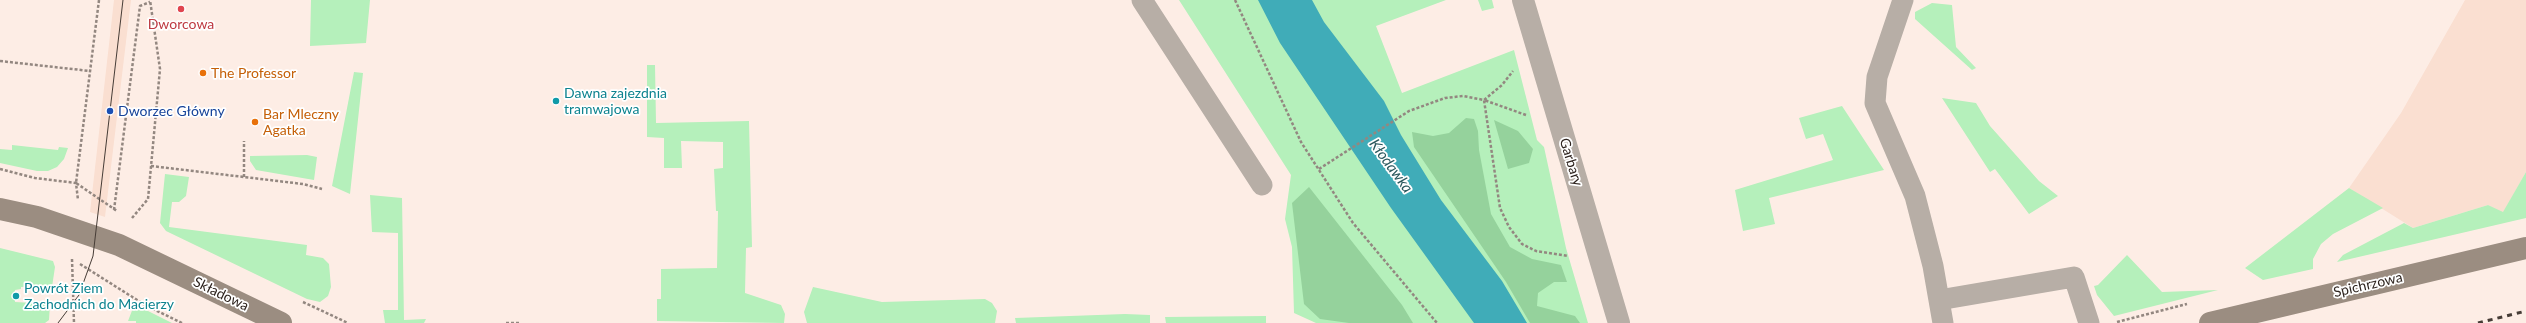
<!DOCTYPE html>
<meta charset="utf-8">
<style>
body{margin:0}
canvas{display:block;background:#fdede5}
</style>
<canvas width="2526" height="323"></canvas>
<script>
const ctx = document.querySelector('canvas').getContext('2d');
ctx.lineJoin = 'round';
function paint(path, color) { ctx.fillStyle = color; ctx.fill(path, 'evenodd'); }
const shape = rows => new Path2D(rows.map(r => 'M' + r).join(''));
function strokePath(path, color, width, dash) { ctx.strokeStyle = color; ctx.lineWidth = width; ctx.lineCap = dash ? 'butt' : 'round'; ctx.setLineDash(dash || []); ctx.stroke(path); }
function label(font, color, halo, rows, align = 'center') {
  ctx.font = font + ' Lato,sans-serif'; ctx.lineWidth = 3.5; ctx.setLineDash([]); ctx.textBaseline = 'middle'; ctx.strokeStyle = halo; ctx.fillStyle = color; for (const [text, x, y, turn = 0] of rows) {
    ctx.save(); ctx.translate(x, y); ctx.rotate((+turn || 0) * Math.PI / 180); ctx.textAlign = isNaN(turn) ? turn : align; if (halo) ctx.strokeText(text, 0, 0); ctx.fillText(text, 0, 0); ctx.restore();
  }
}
paint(shape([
 [114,0,131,0,105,217,90,212],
 [2465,0,2526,0,2526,172,2503,213,2488,205,2413,228,2349,188,2401,113]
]), '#fadfd1');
paint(shape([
 [311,0,370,0,366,43,310,46],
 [1179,0,1446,0,1376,26,1402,93,1514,50,1537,140,1544,147,1566,248,1588,323,1316,323,1294,313,1292,247,1285,219,1291,175],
 [1478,0,1492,0,1494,8,1482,11],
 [1932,3,1952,5,1956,47,1976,68,1972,70,1915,19,1915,12],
 [647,65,655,65,656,123,749,121,752,247,746,248,745,293,781,305,785,314,784,323,657,321,657,299,661,299,661,269,717,268,718,211,716,211,714,169,723,168,723,142,681,141,682,168,664,168,664,138,647,137],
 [354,72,363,73,350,194,332,186],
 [1942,98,1976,103,1990,126,2039,181,2058,196,2029,214,1995,169,1990,172],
 [1842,106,1884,170,1769,198,1775,224,1743,231,1735,190,1833,160,1823,134,1806,139,1799,118],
 [12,145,58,150,59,147,68,148,64,159,57,167,48,171,37,171,0,163,0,149,12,150],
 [307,155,317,157,314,180,256,170,250,161,250,156],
 [2526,172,2526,218,2337,262,2343,255,2404,223,2413,228,2488,205,2503,212],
 [165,174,189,177,186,196,179,202,172,202,169,227,307,245,306,255,323,258,329,264,331,287,328,296,320,302,307,299,166,231,160,223],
 [2349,188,2383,208,2333,234,2321,244,2313,259,2313,269,2263,280,2245,268],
 [370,195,402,198,404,320,426,319,424,323,385,323,383,310,398,310,398,233,372,232],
 [0,248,53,261,55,267,52,287,21,287,21,289,15,290,15,302,50,304,49,320,45,323,0,323],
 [2127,255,2162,292,2218,290,2114,316,2097,295,2094,286,2098,285],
 [813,287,882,302,985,299,992,303,997,311,995,323,807,323,804,312],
 [133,308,142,308,172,323,136,323,136,321,128,321],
 [1125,314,1150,315,1150,323,1016,323,1015,318],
 [1266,316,1266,323,1166,323,1165,317]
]), '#b5f0bb');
paint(shape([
 [1466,118,1474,119,1478,131,1479,150,1491,214,1510,247,1532,259,1561,265,1567,282,1554,282,1538,293,1537,306,1575,316,1580,323,1530,323,1506,282,1414,147,1412,132,1433,136,1449,133],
 [1494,120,1518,131,1533,149,1529,163,1508,169],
 [1309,187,1402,305,1413,323,1349,323,1320,319,1304,304,1292,203]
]), '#95d29c');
paint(shape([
 [1258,0,1312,0,1324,22,1384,101,1401,135,1441,200,1502,281,1527,323,1474,323,1391,208,1280,43]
]), '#40acb8');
strokePath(shape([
 [99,0,76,183,117,211],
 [1235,0,1301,142,1353,223,1437,323],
 [0,61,90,71],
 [1526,115,1484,100,1500,208,1509,227,1522,244,1536,251,1568,256],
 [151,166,303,184,322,189],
 [0,169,35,178,76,183,78,200],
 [1319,169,1409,111,1445,98,1463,96,1484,100,1502,85,1513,71],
 [244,177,244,141],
 [114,210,140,6,150,2],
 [132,218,148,199,160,69,150,0],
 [72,259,74,323],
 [80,264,145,305,182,323],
 [303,302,348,323],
 [2117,322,2187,304],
 [506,323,519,323]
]), '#938780', 2.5, [3, 2]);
strokePath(shape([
 [1142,0,1262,185],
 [1903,0,1877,77,1875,103,1915,196,1933,266,1943,323],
 [1939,300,2074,277,2089,323]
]), '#b7aea6', 21);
strokePath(shape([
 [1523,0,1619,323]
]), '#b7aea6', 22);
strokePath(shape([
 [0,209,37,217,119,245,281,323],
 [2210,323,2526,248]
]), '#9b8d81', 22);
strokePath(shape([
 [58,323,79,295,93,256,123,0]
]), '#463c36', 1);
strokePath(shape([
 [2478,323,2526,311]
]), '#463c36', 3, [5, 5]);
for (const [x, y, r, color] of [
 [181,9,4,"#e0444e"],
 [203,73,4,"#e8710a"],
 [556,101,4,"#0f9aa8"],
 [110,111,4,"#1a4fb4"],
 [255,122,4,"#e8710a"],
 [16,296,4,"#0f9aa8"]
]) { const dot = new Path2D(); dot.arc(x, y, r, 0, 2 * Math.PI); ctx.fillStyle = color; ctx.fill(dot); strokePath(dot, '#fff', 1.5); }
label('14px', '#be3a42', '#fff', [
 ["Dworcowa",181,24]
]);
label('14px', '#c56008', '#fff', [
 ["The Professor",211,73],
 ["Bar Mleczny",263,114],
 ["Agatka",263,130]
], 'left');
label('14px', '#0d838f', '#fff', [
 ["Dawna zajezdnia",564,93],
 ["tramwajowa",564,109],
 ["Powrót Ziem",24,288],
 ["Zachodnich do Macierzy",24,304]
], 'left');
label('14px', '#164399', '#fff', [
 ["Dworzec Główny",118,111]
], 'left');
label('14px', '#2e241f', '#fff', [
 ["Garbary",1571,162,73],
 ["Spichrzowa",2368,285,-13],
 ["Składowa",221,294,26]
]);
label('italic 15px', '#2a585d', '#fff', [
 ["Kłodawka",1391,166,54]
]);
</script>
